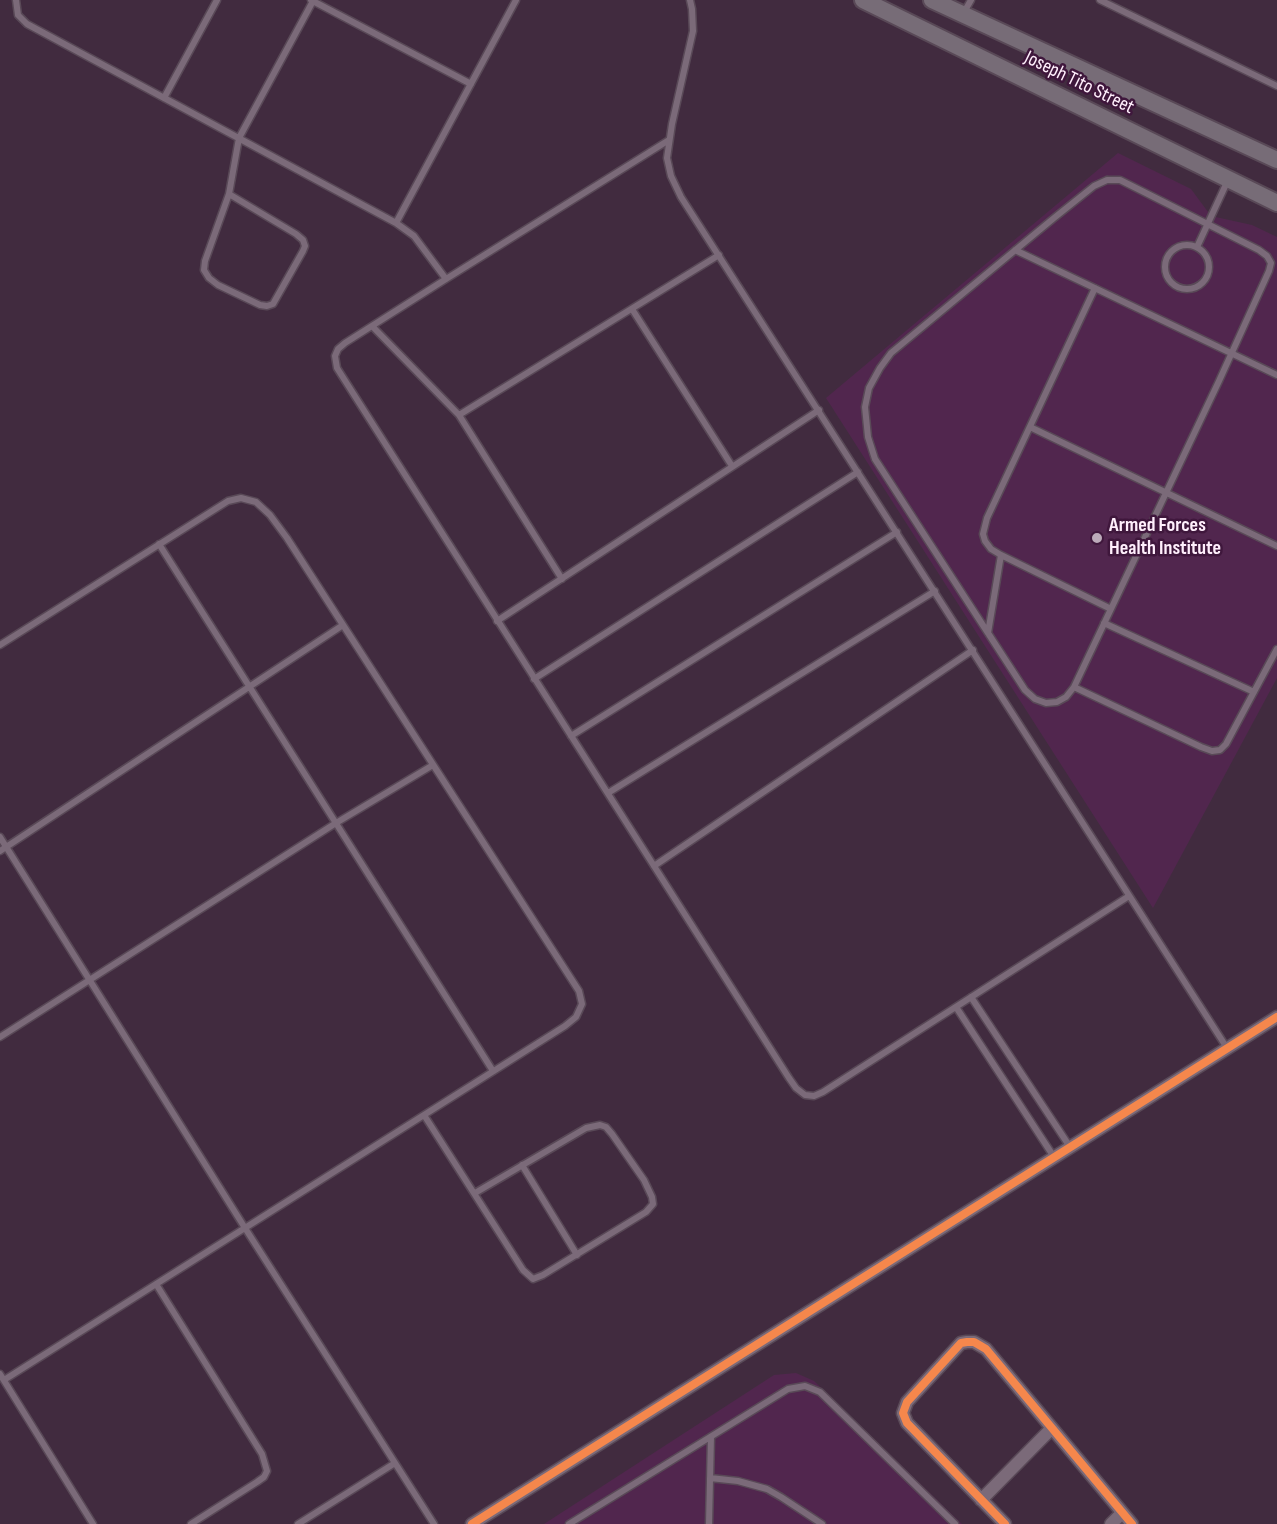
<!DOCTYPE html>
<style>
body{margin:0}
canvas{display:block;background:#412b3f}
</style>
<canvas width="1277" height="1524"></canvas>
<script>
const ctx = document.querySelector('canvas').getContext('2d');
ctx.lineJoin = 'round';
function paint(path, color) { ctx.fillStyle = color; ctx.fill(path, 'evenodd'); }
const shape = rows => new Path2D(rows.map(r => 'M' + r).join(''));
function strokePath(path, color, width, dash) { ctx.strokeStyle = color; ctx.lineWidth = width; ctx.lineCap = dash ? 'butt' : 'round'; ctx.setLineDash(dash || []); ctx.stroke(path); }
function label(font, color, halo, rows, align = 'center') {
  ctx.font = font + ' "Sofia Sans Condensed",sans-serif'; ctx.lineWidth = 5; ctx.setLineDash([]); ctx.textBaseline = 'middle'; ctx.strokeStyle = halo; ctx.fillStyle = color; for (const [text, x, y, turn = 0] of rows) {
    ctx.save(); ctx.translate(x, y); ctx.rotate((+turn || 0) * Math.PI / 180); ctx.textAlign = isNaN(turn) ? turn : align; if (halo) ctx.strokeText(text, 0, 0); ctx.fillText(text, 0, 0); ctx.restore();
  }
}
paint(shape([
 [1118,153,1191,189,1211,216,1252,225,1277,237,1277,678,1153,908,826,398],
 [796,1373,814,1381,962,1524,544,1524,774,1375]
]), '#51264e');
const lane = shape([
 [16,0,18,15,27,24,396,223,414,236,446,279],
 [311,0,471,84],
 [690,0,692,9,693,31,672,124,667,158,671,176,681,197,1227,1048],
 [1100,0,1277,86],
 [963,14,971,0],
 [164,98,217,0],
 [669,140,446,279,345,343,338,349,335,356,337,368,789,1078,796,1088,805,1095,814,1096,823,1092,1129,896],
 [1107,180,1120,180,1134,187,1259,250,1267,256,1271,263,1269,271,1219,381,1074,687,1066,697,1057,702,1046,703,1035,699,1025,690,875,459,868,437,865,407,869,388,880,368,891,353,1054,218,1094,186,1107,180],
 [229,194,296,234,303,240,305,246,303,251,273,304,267,306,260,305,218,285,209,278,204,270,205,261,229,194,239,138,313,1],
 [396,223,516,0],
 '1165 267a22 22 0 1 1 44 0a22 22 0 1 1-44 0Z',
 [1197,247,1228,180],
 [1015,250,1277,375],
 [1095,288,987,518,983,534,985,541,991,549,1001,555,1111,609],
 [632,309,732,466],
 [372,326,459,415,562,579],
 [459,415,719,255],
 [1030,427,1277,546],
 [159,544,493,1071],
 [497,621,819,410],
 [1104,623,1254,692],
 [988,633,1001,555],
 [0,645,228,501,241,498,256,502,270,515,287,538,579,991,582,1004,576,1017,565,1026,4,1380],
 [534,679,858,472],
 [1074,687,1201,747,1212,751,1220,750,1226,744,1277,649],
 [571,736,897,532],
 [608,793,935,591],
 [0,837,245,1228,434,1524],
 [0,851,343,625],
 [654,866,973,650],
 [971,997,1070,1147],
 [956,1007,1054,1157],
 [0,1037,336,823,433,765],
 [424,1115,523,1270,533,1279,543,1275,646,1212,653,1204,652,1197,644,1180,612,1134,606,1127,600,1125,586,1128,475,1193],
 [522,1165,577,1255],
 [156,1284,262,1454,267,1471,264,1477,257,1482,191,1524],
 [0,1374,93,1524],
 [710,1478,738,1481,767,1489,781,1497,822,1524],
 [298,1524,395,1463],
 [569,1524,788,1389,805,1386,820,1392,955,1524],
 [709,1524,711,1437]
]);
const street = shape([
 [981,1500,1052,1428],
 [472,1524,1277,1017],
 [1005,1524,907,1423,903,1413,907,1402,961,1343,967,1342,974,1342,986,1349,1132,1524],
 [1111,1524,1122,1513]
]);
const secondary = shape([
 [863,0,1277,203],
 [932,0,1277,160]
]);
strokePath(lane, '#594957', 9);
strokePath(street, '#594957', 15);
strokePath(secondary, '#594957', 20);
strokePath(lane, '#7b6a79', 6);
strokePath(street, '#7b6a79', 12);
strokePath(secondary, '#776c77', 16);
strokePath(shape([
 [472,1524,1277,1017],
 [1005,1524,907,1423,903,1413,907,1402,961,1343,967,1342,974,1342,986,1349,1132,1524]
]), '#f5874c', 8);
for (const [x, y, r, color] of [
 [1097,538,6,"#bcaaba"]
]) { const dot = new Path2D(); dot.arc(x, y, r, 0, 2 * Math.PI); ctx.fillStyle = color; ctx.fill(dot); strokePath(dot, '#3f173c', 2); }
label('20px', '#ffeffc', '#3f173c', [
 ["Joseph Tito Street",1079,83,26]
]);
label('bold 20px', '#ffeffc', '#3f173c', [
 ["Armed Forces",1109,526],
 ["Health Institute",1109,549]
], 'left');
</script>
